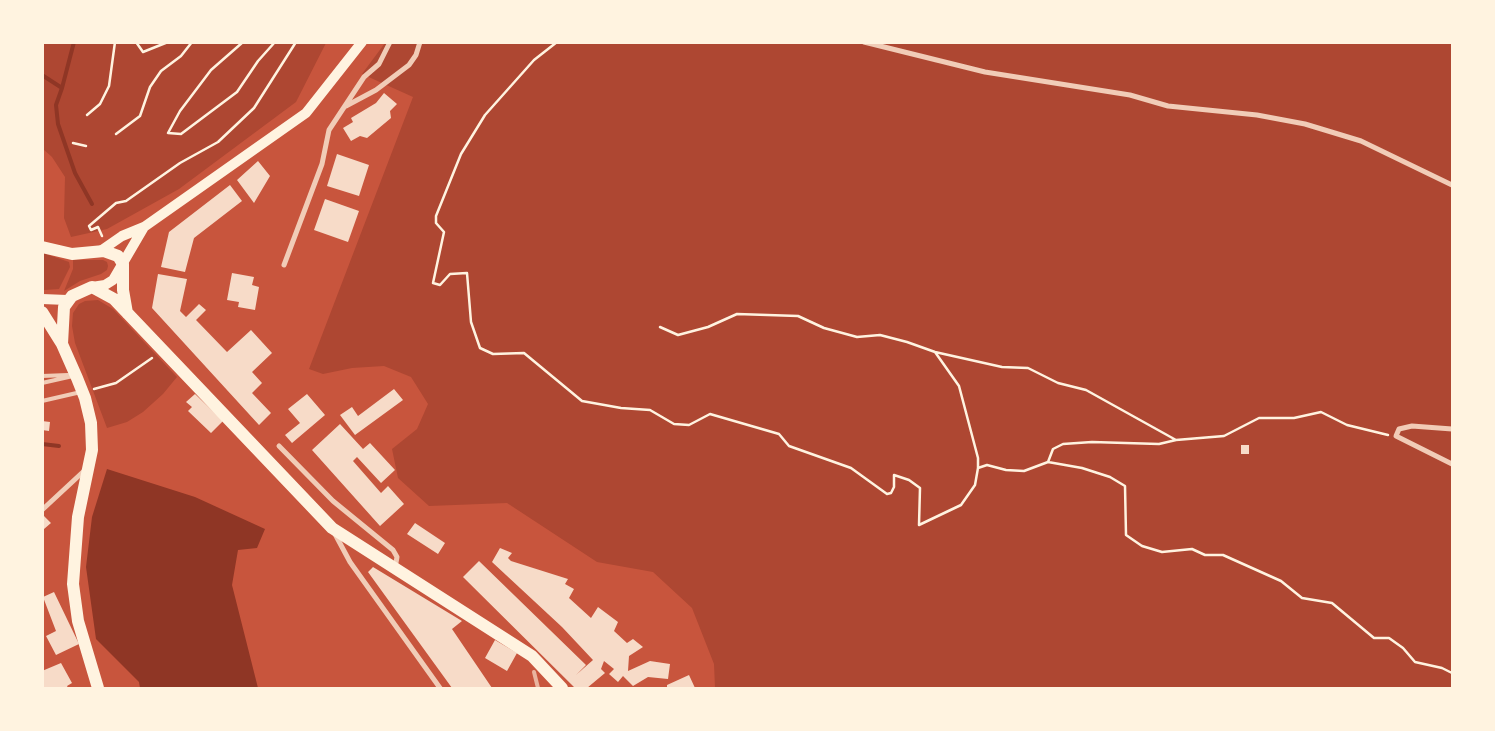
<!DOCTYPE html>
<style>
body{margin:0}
#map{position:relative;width:1495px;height:731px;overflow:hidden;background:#c8553d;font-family:"Public Sans",sans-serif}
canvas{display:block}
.frame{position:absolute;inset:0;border:44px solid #fff3e0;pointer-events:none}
</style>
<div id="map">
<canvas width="1495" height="731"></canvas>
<div class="frame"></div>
</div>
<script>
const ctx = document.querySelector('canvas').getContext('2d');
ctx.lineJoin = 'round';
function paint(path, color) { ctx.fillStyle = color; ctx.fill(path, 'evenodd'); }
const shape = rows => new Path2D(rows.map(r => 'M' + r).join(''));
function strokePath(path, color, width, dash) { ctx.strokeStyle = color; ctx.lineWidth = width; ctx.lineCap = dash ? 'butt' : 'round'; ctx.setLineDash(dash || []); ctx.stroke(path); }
paint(shape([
 [42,43,326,43,296,102,179,189,107,229,71,237,64,218,65,177,52,157,43,149],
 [385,43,1452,43,1452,688,715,688,714,664,692,608,653,572,597,562,507,503,429,506,398,478,392,449,417,429,428,404,411,377,384,366,352,368,323,374,309,369,413,97,362,74],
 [43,253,69,262,70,267,59,289,44,290,43,287],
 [73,260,103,260,107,262,108,266,107,270,101,274,80,281,64,291,73,269],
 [98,300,113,309,177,377,163,394,143,412,127,422,107,428,75,343,72,326,73,313,79,304,85,301]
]), '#ae4732');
paint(shape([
 [107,469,195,497,265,529,257,548,238,550,232,585,258,688,140,688,139,682,96,639,86,567,92,517]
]), '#8f3625');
strokePath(shape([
 [42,75,62,88,74,42],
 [62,88,56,105,58,124,75,173,92,204],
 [42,444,59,446]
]), '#8f3625', 4);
paint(shape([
 [384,93,397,104,390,111,391,118,367,138,360,136,351,141,343,128,353,122,351,118,376,103],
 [337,154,369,165,359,196,327,186],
 [258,161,270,176,254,203,237,180],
 [230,185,242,201,194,238,185,272,161,267,169,232],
 [325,199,359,211,348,242,314,230],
 [232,273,254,277,252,285,259,287,255,310,238,307,239,302,227,300],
 [158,274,187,279,180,311,186,317,199,304,206,310,196,320,227,352,251,330,272,353,252,372,262,383,252,393,271,413,259,425,152,308],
 [394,389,403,400,355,435,340,415,352,407,358,416],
 [195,394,223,421,211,433,188,411,192,407,186,402],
 [307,394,325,415,292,443,285,435,300,423,288,409],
 [42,421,50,422,49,431,42,430],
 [340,424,363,449,370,443,395,470,381,483,357,457,353,461,381,493,388,486,404,504,380,526,312,450],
 [1241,445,1249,445,1249,454,1241,454],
 [44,516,51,523,44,529,42,528],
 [415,523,445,543,438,554,407,534],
 [500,548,512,553,508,558,511,561,568,579,565,584,574,589,569,598,591,618,598,607,618,622,614,631,627,643,633,639,643,647,629,656,628,671,650,661,670,664,668,679,648,677,633,686,623,676,618,682,609,674,614,669,604,661,601,669,605,673,587,688,575,688,463,577,479,561,586,665,576,675,593,660,562,627,492,562],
 [373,567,462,621,452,629,492,688,452,688,368,572],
 [54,592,79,644,56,655,46,636,56,631,43,597],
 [495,640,517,653,507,671,485,658],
 [61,663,72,683,67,686,68,688,42,688,42,671],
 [689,675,695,688,667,688,667,685]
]), '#f7dbc8');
strokePath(shape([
 [136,42,143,52,168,42],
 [243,42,211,70,180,111,168,133,181,134,237,92,258,61,275,42],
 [557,42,534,60,485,115,461,154,436,216,436,223,444,232,433,283,440,285,450,274,467,273,471,322,480,348,493,354,524,353,582,401,621,408,650,410,674,424,689,425,710,414,779,434,789,446,851,468,887,494,891,493,894,487,894,475,909,480,920,488,919,525,961,505,975,485,978,468,987,465,1006,470,1024,471,1048,462,1082,468,1110,477,1125,486,1126,535,1142,546,1162,552,1192,549,1205,555,1223,555,1281,581,1302,598,1332,603,1374,638,1389,638,1403,648,1415,662,1442,668,1452,673],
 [87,115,100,104,109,86,115,42],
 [116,134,140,116,150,87,161,71,181,56,192,42],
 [73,143,86,146],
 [102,236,98,227,91,230,89,226,116,203,126,201,180,163,218,142,254,108,296,42],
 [660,327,678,335,708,327,737,314,798,316,824,328,857,337,880,335,907,342,935,352,1002,367,1028,368,1058,383,1086,390,1176,440,1224,436,1259,418,1294,418,1321,412,1347,425,1388,435],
 [935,352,959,386,978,458,978,468],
 [94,389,116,383,152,358],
 [1048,462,1053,449,1063,444,1092,442,1159,444,1176,440]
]), '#fff3e0', 2.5);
strokePath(shape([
 [42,376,68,375],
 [42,383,73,376],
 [42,401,81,392]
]), '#f1ccb7', 4);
strokePath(shape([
 [864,42,985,72,1130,95,1168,106,1257,115,1305,124,1361,141,1452,185],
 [346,106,376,90,409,65,416,55,420,42],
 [284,265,322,164,329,130,364,77,379,64,390,42],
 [1452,429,1412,426,1399,429,1396,436,1452,464],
 [279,446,333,501,393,550,397,557,395,568],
 [42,510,84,471],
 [335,534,350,562,440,688]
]), '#f1ccb7', 5);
strokePath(shape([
 [99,252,122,236,144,227,306,113,362,42],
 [92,287,105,285,113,280,144,227],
 [42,299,67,300]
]), '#fff3e0', 10);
strokePath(shape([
 [42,247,72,254,104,251,118,256,123,264,123,290,127,313],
 [42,312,62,344,77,378,85,398,91,423,92,450,78,517,73,584,78,621,98,688],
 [62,344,64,307,72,296,92,287,114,299,332,528,532,656,562,688]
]), '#fff3e0', 12);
strokePath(shape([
 [534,672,538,688]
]), '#e9b49f', 4);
</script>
